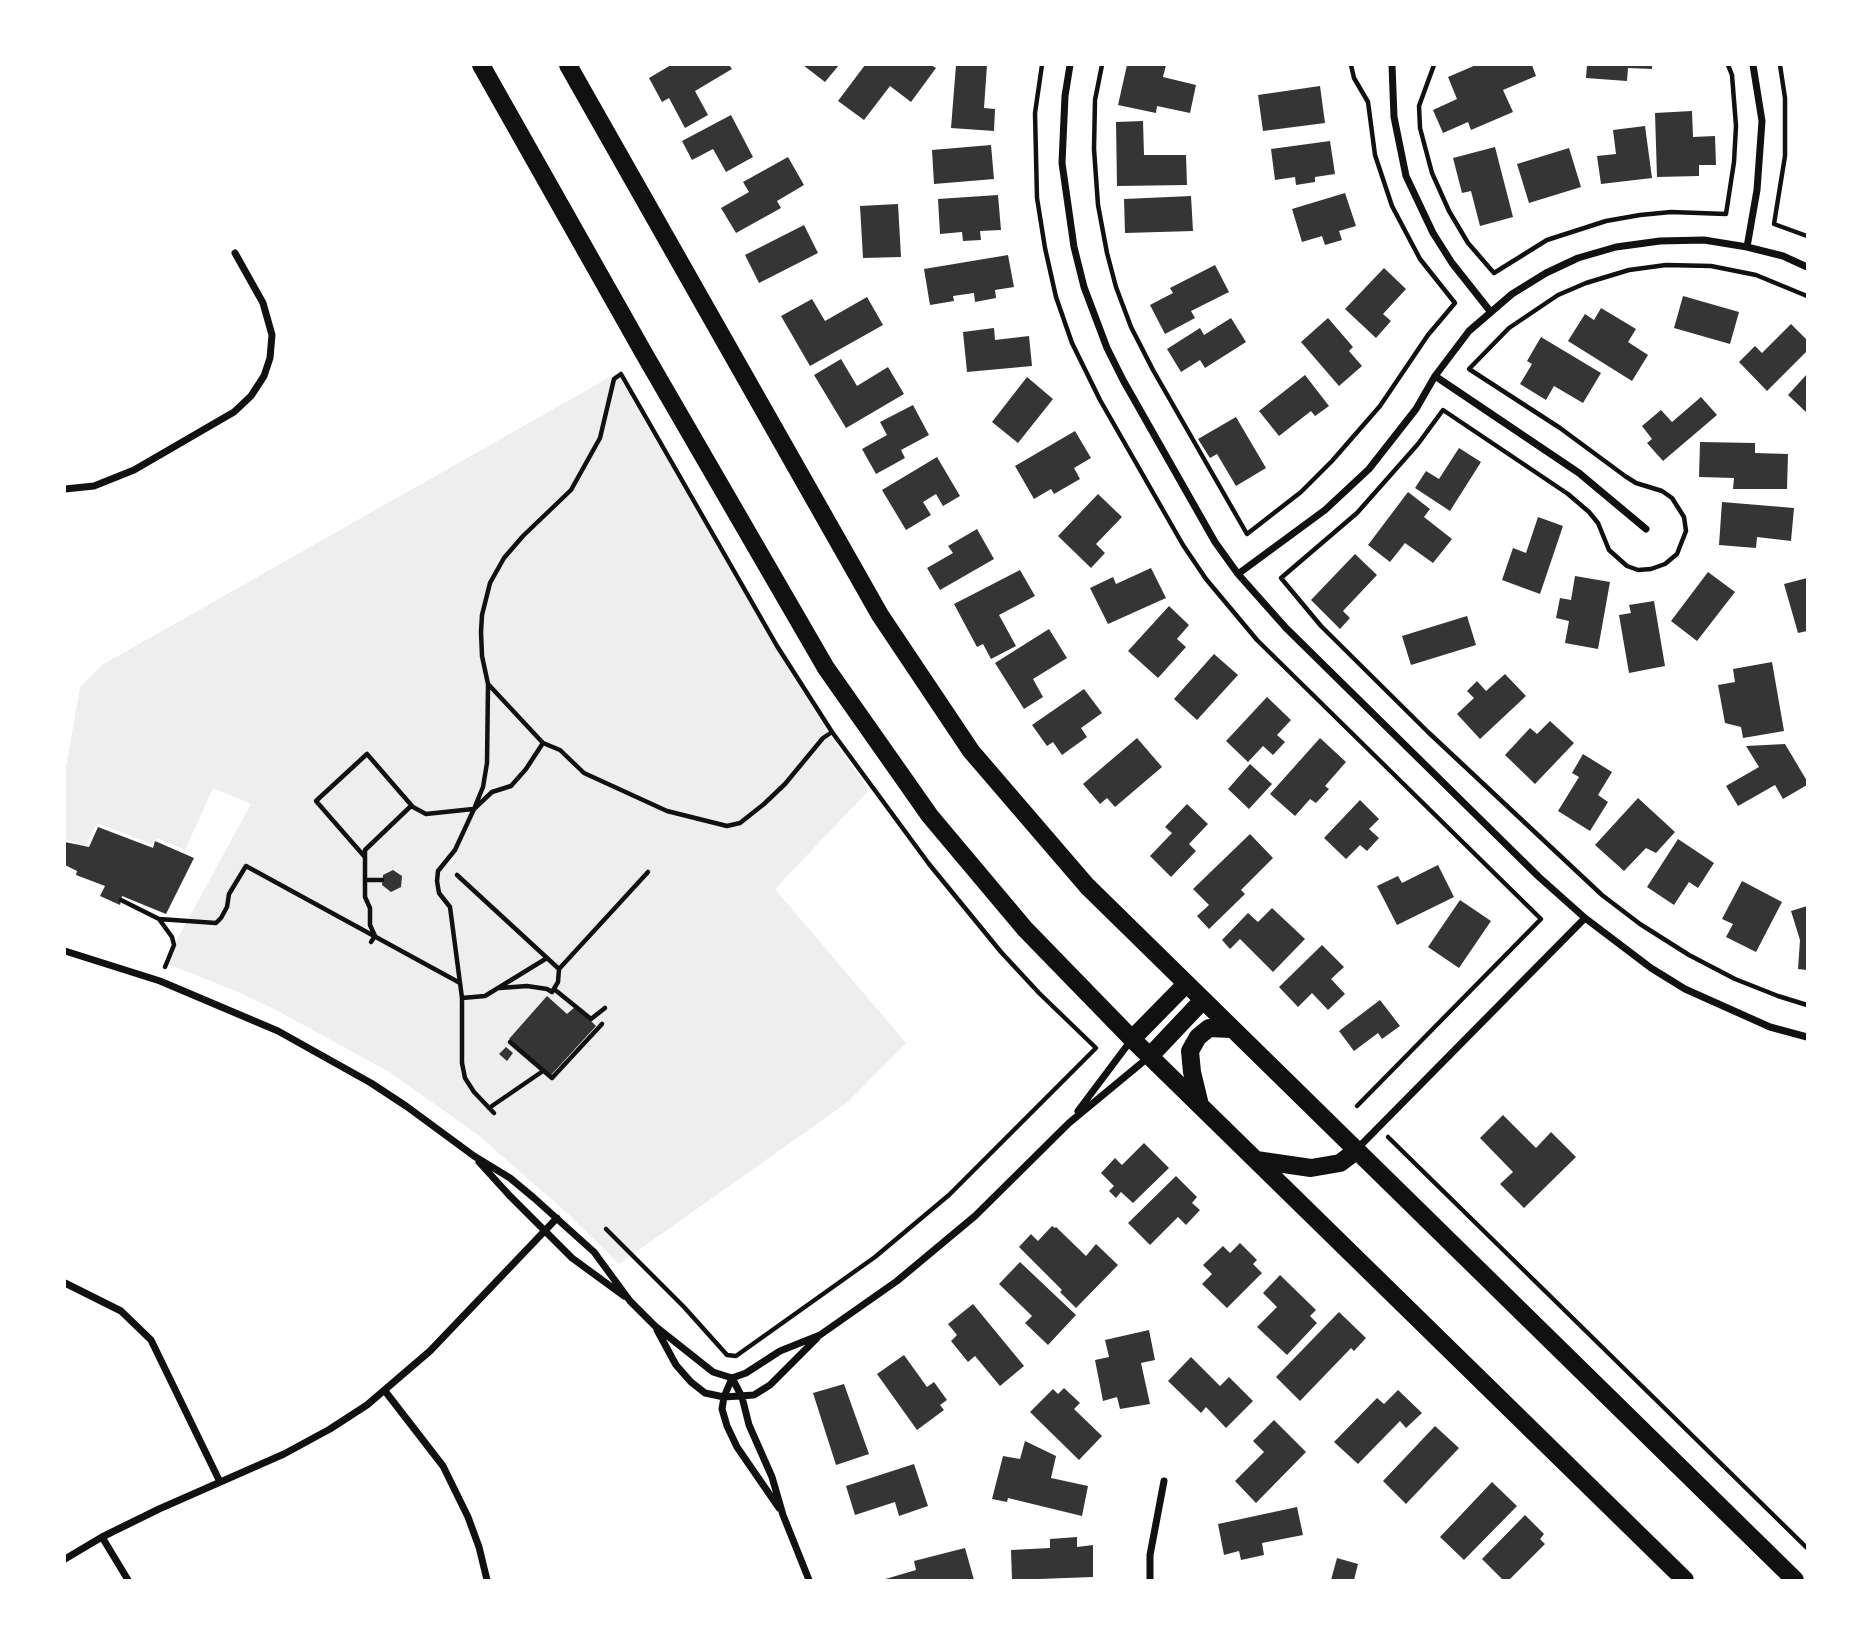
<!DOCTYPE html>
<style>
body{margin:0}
#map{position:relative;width:1872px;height:1645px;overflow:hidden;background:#fff;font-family:Literata,serif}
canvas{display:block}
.frame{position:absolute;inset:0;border:66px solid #fff;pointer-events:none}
</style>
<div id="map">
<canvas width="1872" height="1645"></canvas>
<div class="frame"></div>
</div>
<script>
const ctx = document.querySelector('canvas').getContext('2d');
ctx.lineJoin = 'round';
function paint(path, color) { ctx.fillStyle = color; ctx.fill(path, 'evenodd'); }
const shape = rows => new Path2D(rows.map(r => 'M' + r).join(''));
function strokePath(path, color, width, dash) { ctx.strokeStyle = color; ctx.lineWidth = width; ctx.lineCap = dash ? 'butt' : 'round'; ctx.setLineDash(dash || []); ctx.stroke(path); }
paint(shape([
 [617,373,787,667,836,744,869,790,775,889,906,1043,848,1102,619,1264,565,1211,477,1134,389,1072,278,1011,234,990,167,964,174,945,251,804,213,788,185,850,157,838,152,844,97,823,85,846,65,839,65,773,80,687,102,665]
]), '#eee');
paint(shape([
 [671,65,729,65,732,69,695,91,708,115,685,128,669,98,662,102,649,78],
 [803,65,839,65,825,82],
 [865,65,931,65,936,68,911,102,890,86,864,120,838,101],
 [956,65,987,65,984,108,995,109,994,131,951,128],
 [1127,65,1166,65,1163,77,1196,85,1190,113,1157,106,1156,113,1118,105],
 [1476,65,1532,65,1536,76,1503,90,1513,112,1471,130,1468,122,1443,133,1433,110,1457,99,1448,77],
 [1587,65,1652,65,1652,69,1628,68,1627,81,1586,78],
 [1320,86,1325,123,1263,131,1258,95],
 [1692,111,1693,137,1715,136,1716,165,1699,165,1699,176,1657,177,1655,113],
 [731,115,753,157,726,172,713,149,692,160,682,141],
 [1143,121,1144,155,1186,155,1187,185,1117,186,1116,122],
 [1645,126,1652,178,1601,184,1597,156,1616,154,1613,130],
 [1330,141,1335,174,1315,177,1315,182,1296,185,1295,177,1275,180,1271,149],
 [991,145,994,179,934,184,932,150],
 [1495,147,1513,217,1480,226,1471,191,1462,193,1453,158],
 [1569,148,1581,187,1529,203,1517,164],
 [788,157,804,185,777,201,781,208,736,233,721,208,749,192,743,182],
 [1345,193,1356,226,1339,231,1342,240,1325,245,1322,236,1302,242,1292,209],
 [998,195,1001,230,980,231,981,240,963,241,962,232,940,234,938,199],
 [1191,196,1193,231,1125,233,1124,199],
 [898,204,901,257,863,258,860,206],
 [804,225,818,253,759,283,745,255],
 [1008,255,1014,287,995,290,996,298,975,302,974,293,953,296,954,301,930,305,924,269],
 [1215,265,1229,292,1191,311,1195,318,1165,334,1150,305,1173,293,1170,288],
 [1384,268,1406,289,1383,314,1391,321,1376,338,1345,309],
 [1683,296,1739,312,1730,344,1674,328],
 [867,297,883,325,810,366,781,316,812,299,825,321],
 [1601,308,1636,329,1628,342,1648,355,1632,381,1568,341,1585,314,1594,320],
 [1231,318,1246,342,1205,368,1200,360,1181,372,1167,349,1200,328,1204,335],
 [1328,318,1353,347,1349,351,1362,366,1339,386,1301,342],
 [1791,324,1807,340,1807,351,1767,391,1739,362,1755,346,1762,353],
 [994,328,995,340,1029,336,1032,366,967,372,963,332],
 [1541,337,1601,373,1583,403,1554,386,1546,400,1520,384,1532,364,1527,361],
 [841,359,857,386,888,367,904,394,846,428,814,375],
 [1807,374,1807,413,1788,395],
 [1305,375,1329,406,1315,416,1311,411,1279,436,1259,411],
 [1027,377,1053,399,1018,443,992,422],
 [1701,397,1717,415,1663,461,1647,443,1652,439,1642,426,1661,410,1672,422],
 [913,405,929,435,901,450,905,458,876,474,862,449,887,435,880,422],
 [1236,417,1266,468,1236,486,1217,454,1210,458,1198,439],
 [1075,431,1091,458,1074,468,1080,479,1054,494,1051,489,1034,499,1015,466],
 [1700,442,1755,443,1755,453,1788,454,1787,489,1733,489,1734,478,1699,477],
 [1459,448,1481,462,1450,511,1415,488,1426,471,1439,479],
 [937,457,960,496,943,506,936,494,923,502,931,515,906,530,882,490],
 [1408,492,1430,509,1424,517,1452,539,1433,563,1405,543,1390,562,1368,545],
 [1098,494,1122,517,1096,544,1105,553,1091,568,1058,536],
 [1722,502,1794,508,1791,541,1757,537,1756,548,1719,545],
 [1538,517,1563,526,1540,594,1502,580,1513,548,1526,553],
 [977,529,994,559,940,590,927,568,953,553,948,546],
 [1355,554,1377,575,1343,611,1350,618,1340,629,1311,600],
 [1151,568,1166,598,1108,624,1090,588,1113,577,1116,584],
 [1020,570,1035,596,999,615,1016,646,991,659,983,644,977,647,954,604],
 [1708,572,1735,592,1697,641,1671,621],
 [1575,576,1610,582,1598,649,1565,643,1569,621,1556,618,1560,598,1571,600],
 [1807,578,1807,631,1798,633,1784,584],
 [1654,601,1665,666,1629,673,1619,615,1631,613,1629,605],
 [1169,606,1189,625,1177,639,1186,647,1158,678,1128,651],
 [1467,616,1476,645,1411,665,1402,636],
 [1049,629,1067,658,1033,679,1043,697,1024,709,995,663],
 [1214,654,1238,675,1197,720,1174,699],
 [1772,662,1784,731,1743,738,1741,727,1725,723,1718,685,1735,682,1733,669],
 [1505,674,1526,696,1480,739,1457,714,1474,698,1467,691,1477,681,1486,691],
 [1084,689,1102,713,1081,728,1087,737,1062,755,1053,742,1047,746,1032,725],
 [1267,697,1291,720,1277,735,1285,742,1273,755,1263,746,1248,762,1226,741],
 [1550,721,1574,743,1535,784,1505,755,1530,728,1537,734],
 [1137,738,1162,767,1115,807,1107,798,1100,804,1083,784],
 [1320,738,1346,762,1325,786,1329,789,1316,803,1310,799,1295,816,1270,794],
 [1785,744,1807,781,1807,785,1783,799,1775,785,1738,806,1726,786,1759,767,1746,746],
 [1583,754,1612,772,1598,795,1608,802,1590,831,1558,811,1579,777,1572,773],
 [1250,764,1272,784,1249,809,1228,789],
 [1638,798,1675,832,1656,853,1646,848,1624,871,1595,845],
 [1360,800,1379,819,1369,829,1379,838,1367,851,1360,845,1346,859,1324,838],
 [1187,804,1208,824,1189,844,1196,851,1171,877,1150,856,1172,833,1165,827],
 [98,827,153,848,155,841,194,858,166,914,122,896,120,905,100,896,105,886,76,875,77,871,65,865,65,842,89,847],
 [1250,834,1273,858,1241,890,1245,894,1209,929,1197,916,1209,905,1193,889],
 [1678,839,1714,863,1698,888,1689,882,1674,905,1647,887],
 [1438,865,1454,897,1397,925,1377,886,1398,876,1402,883],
 [393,870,402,876,401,887,391,892,382,885,383,875],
 [1742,881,1782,902,1756,952,1726,937,1733,924,1722,919],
 [1460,900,1491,921,1459,968,1428,947],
 [1807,906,1807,970,1798,969,1800,940,1791,911],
 [1272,908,1305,939,1273,972,1240,939,1230,949,1222,940,1248,913,1258,922],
 [1322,945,1344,967,1331,979,1345,994,1328,1010,1312,993,1298,1007,1279,987],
 [547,996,567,1014,576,1006,596,1026,551,1075,509,1039],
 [1380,1000,1400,1026,1382,1039,1378,1033,1354,1051,1339,1031],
 [506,1047,513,1053,507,1061,499,1054],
 [1503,1115,1536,1148,1551,1132,1576,1157,1524,1208,1500,1184,1513,1172,1480,1138],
 [1144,1143,1169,1168,1133,1203,1121,1192,1116,1198,1109,1191,1114,1186,1101,1173,1115,1158,1122,1165],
 [1176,1176,1197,1197,1192,1203,1200,1210,1186,1225,1178,1217,1150,1245,1128,1223],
 [1052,1226,1055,1228,1056,1227,1086,1256,1096,1244,1118,1265,1076,1308,1060,1292,1062,1290,1019,1247,1031,1234,1038,1241],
 [1240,1243,1257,1260,1253,1264,1262,1273,1227,1308,1202,1284,1212,1274,1203,1265,1223,1246,1230,1253],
 [1020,1262,1076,1315,1048,1345,1025,1323,1032,1316,999,1284],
 [1280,1275,1316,1310,1310,1316,1317,1323,1287,1355,1257,1327,1277,1307,1263,1293],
 [973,1304,1024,1366,1000,1386,975,1356,968,1362,951,1341,957,1335,948,1324],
 [1339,1312,1366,1338,1354,1351,1351,1348,1300,1401,1276,1377],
 [1149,1330,1155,1360,1141,1363,1150,1404,1120,1409,1117,1397,1103,1401,1095,1360,1109,1357,1105,1340],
 [904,1355,927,1387,934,1382,947,1400,940,1405,944,1410,917,1430,877,1374],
 [1191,1357,1220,1386,1229,1377,1253,1401,1226,1428,1206,1407,1201,1413,1168,1381],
 [844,1384,869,1454,836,1465,813,1393],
 [1064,1388,1080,1403,1074,1409,1102,1436,1079,1460,1030,1412,1053,1389,1058,1394],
 [1398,1390,1422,1413,1406,1428,1400,1421,1358,1464,1334,1442,1377,1398,1384,1404],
 [1274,1420,1306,1452,1256,1503,1235,1481,1264,1452,1253,1441],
 [1435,1426,1459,1448,1406,1504,1383,1481],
 [1025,1441,1056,1456,1051,1478,1088,1486,1082,1516,1008,1498,1007,1502,992,1499,1003,1456,1020,1459],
 [914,1464,928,1506,899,1516,895,1502,855,1515,846,1486],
 [1492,1482,1517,1506,1464,1560,1440,1537],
 [1297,1507,1303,1535,1262,1543,1264,1555,1241,1560,1239,1551,1224,1555,1218,1524],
 [1525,1515,1544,1534,1540,1539,1545,1544,1509,1580,1503,1580,1482,1559],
 [1077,1537,1077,1547,1093,1545,1093,1577,1012,1580,1011,1550,1050,1548,1050,1539],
 [965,1548,974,1580,882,1580,916,1570,914,1561],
 [1337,1558,1358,1564,1354,1580,1331,1580]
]), '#353535');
strokePath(shape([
 [1042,65,1035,113,1037,198,1045,248,1056,297,1072,343,1100,400,1183,545,1206,579,1257,640,1541,919,1357,1106],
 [1102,65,1095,100,1094,149,1098,205,1107,253,1116,287,1131,327,1153,370,1247,534,1301,492,1332,461,1380,406,1428,335,1455,303,1420,259,1392,206,1375,155,1368,102,1354,78,1351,65],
 [1434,65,1419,106,1420,128,1432,173,1449,211,1468,243,1494,273,1547,240,1606,221,1640,215,1671,212,1726,214,1734,162,1736,126,1732,75,1728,65],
 [1780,65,1785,98,1785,156,1774,224,1807,236],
 [1807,296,1756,275,1711,266,1666,265,1629,270,1586,283,1558,295,1509,328,1469,369,1560,428,1625,476,1636,483,1662,491,1672,498,1684,517,1686,531,1677,554,1665,564,1651,569,1638,570,1627,566,1609,550,1598,523,1589,512,1568,494,1443,410,1418,444,1357,513,1281,578,1321,626,1428,732,1602,895,1640,924,1689,955,1735,979,1778,996,1807,1005],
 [488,685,487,763,483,787,474,809,492,792,511,786,526,769,543,743],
 [474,809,455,850,438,871,437,881,439,893,450,907,462,998,462,1063,465,1078,474,1092,494,1113],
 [364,856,316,801,367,754,412,806],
 [457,875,559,969,558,982,552,992,547,989,527,986,500,988],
 [366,880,382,880],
 [121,900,159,919,172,937,174,945,165,967],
 [159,919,216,923,221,918,227,907,229,894,246,866,460,983],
 [371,942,375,936,370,925,370,908,365,897,365,850,411,806,426,814,473,809],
 [559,969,648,872],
 [554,989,591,1019,605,1008],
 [462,998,485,996,547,958],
 [510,1042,552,1078,602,1024],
 [489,1108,543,1071],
 [1388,1137,1807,1548],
 [606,1229,684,1307,727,1355,736,1356,875,1257,949,1195,1096,1048,1039,993,1001,952,929,864,832,732,823,738,785,784,764,804,740,823,727,826,667,811,584,773,560,750,543,743,488,684,482,656,481,632,482,615,490,583,504,558,523,536,571,490,600,438,614,379,621,374,777,646,832,732]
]), '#111', 4.5);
strokePath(shape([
 [1070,65,1065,96,1062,163,1074,247,1084,287,1107,348,1123,380,1215,542,1238,574,1286,628,1539,877,1585,918,1651,968,1685,989,1770,1027,1807,1037],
 [1392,65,1394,117,1406,176,1433,233,1452,263,1490,311],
 [1747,247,1757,190,1762,121,1753,65],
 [1435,376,1579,473,1646,529],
 [65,489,94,486,134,470,234,412,251,396,264,376,270,358,272,335,263,303,235,253],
 [1238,574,1325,510,1369,469,1416,409,1435,376,1469,331,1512,294,1546,273,1578,258,1616,247,1660,241,1704,240,1747,247,1783,256,1807,267],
 [65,951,160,981,278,1031,371,1083,406,1106,474,1156,510,1178,534,1198,594,1252,630,1301,655,1326,713,1372,732,1378,742,1397,749,1425,772,1477,783,1515,809,1580],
 [1078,1111,1132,1039],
 [1356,1150,1585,918],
 [479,1162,509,1195,572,1258,624,1296],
 [65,1283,121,1311,151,1340,220,1482],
 [657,1330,676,1365,691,1382,705,1393,724,1397,754,1395,770,1385,817,1338],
 [732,1378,746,1373,780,1351,820,1335,897,1281,975,1216,1069,1123,1150,1056],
 [732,1378,724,1397,722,1409,727,1426,737,1447,779,1508],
 [385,1391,443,1466,468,1517,479,1547,487,1580],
 [102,1537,128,1580],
 [65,1559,102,1537,159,1509,284,1454,330,1429,367,1405,430,1351,557,1218],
 [1150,1580,1150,1555,1164,1481]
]), '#111', 7);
strokePath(shape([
 [481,65,646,357,826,668,930,816,1025,929,1132,1039,1685,1580],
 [568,65,880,615,971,751,1087,886,1795,1580],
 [1132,1039,1186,984],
 [1150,1056,1203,1000],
 [1200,1105,1192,1072,1190,1051,1198,1037,1209,1028,1231,1029],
 [1256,1160,1311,1168,1340,1163,1356,1151]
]), '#111', 18);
</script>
